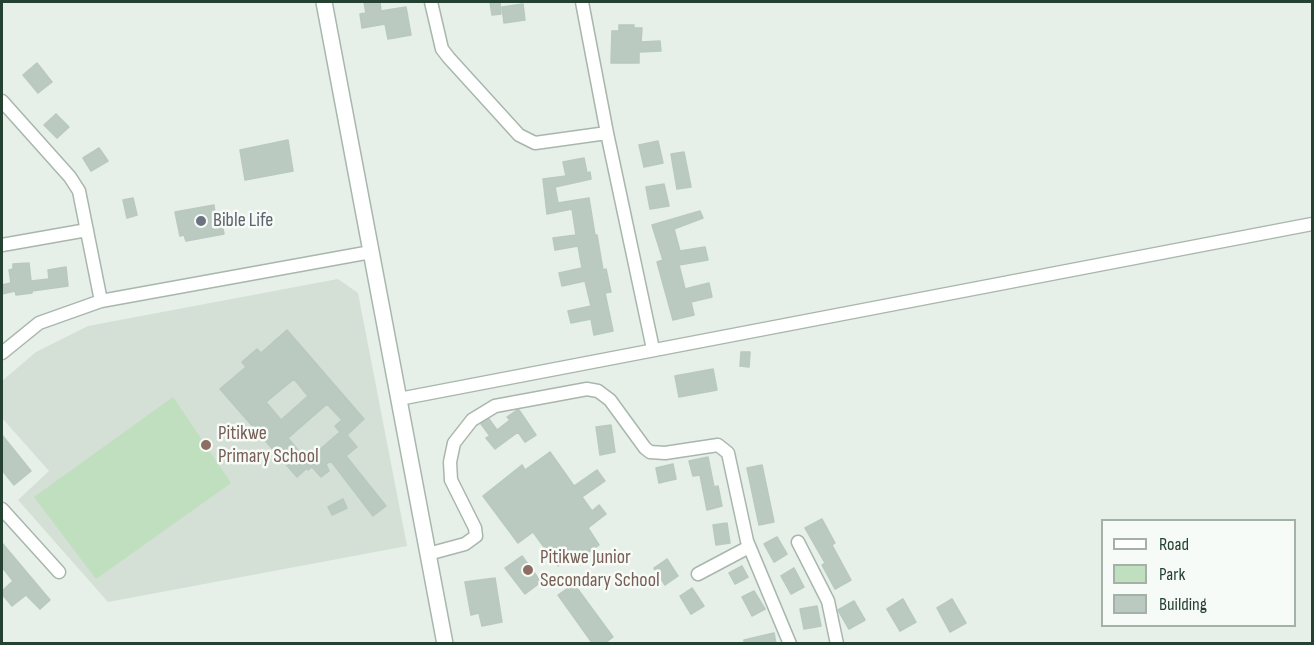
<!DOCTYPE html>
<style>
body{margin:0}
#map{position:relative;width:1314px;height:645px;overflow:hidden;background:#e6efe8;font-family:"Sofia Sans Condensed",sans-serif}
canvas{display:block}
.frame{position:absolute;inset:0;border:3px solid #244131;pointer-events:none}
.legend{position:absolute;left:1101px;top:519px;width:195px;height:108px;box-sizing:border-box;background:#f7fbf7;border:2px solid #a3b1a8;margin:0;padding:8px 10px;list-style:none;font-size:18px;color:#244131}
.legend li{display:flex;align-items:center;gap:12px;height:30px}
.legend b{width:30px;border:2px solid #a3b1a8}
</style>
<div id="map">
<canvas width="1314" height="645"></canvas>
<div class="frame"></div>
<ul class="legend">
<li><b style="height:8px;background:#fff"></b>Road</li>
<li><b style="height:16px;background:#c0dfbf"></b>Park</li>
<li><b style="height:16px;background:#bbcac0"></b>Building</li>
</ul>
</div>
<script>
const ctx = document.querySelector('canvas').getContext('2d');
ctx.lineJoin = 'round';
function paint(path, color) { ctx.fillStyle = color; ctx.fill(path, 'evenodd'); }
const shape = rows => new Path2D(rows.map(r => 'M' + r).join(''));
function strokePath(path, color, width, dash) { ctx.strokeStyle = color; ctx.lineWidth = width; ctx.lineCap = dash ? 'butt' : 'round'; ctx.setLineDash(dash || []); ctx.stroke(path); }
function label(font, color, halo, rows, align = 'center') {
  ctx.font = font + ' "Sofia Sans Condensed",sans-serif'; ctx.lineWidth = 5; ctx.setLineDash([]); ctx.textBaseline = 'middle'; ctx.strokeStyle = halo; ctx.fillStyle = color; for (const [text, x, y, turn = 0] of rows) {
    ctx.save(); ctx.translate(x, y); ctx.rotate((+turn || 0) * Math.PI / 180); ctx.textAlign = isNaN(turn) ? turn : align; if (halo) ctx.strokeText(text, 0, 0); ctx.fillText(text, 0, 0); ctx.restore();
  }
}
paint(shape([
 [338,279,358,293,407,546,108,602,18,500,49,471,2,418,2,381,36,352,88,326]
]), '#d4dfd6');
paint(shape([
 [173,397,231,483,96,579,34,497]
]), '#c0dfbf');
const building = shape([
 [364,2,380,2,381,11,406,7,411,35,388,39,385,24,362,28,360,14,366,13,364,2],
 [490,2,500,2,501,14,492,15,490,2],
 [523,4,525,20,504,23,502,7,523,4],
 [619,25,634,25,634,28,642,28,641,42,660,41,661,51,639,52,639,63,611,63,612,31,619,31,619,25],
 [37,63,52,82,38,93,23,75,37,63],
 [56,114,69,127,57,138,44,125,56,114],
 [288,140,293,171,245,180,240,150,288,140],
 [658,141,663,163,644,167,639,145,658,141],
 [99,148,108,161,91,171,83,158,99,148],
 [684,152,691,187,677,189,671,154,684,152],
 [584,158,587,173,590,172,591,179,555,187,558,203,589,198,595,235,597,235,603,270,606,269,611,292,605,293,613,331,594,335,591,319,571,323,568,311,591,306,585,281,562,286,559,273,582,268,578,246,555,250,553,238,576,235,572,209,547,214,543,179,566,176,563,162,584,158],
 [664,184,669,206,650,209,646,187,664,184],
 [133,198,137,215,127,218,123,200,133,198],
 [214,205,215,214,220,213,224,234,186,241,184,235,180,236,175,212,214,205],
 [700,211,703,218,674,229,680,251,705,247,708,260,679,265,685,289,709,283,712,297,691,302,694,315,673,320,657,262,663,260,652,225,700,211],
 [29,263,31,281,49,279,48,270,66,267,68,286,32,291,32,293,16,295,15,291,2,294,2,285,11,283,9,270,13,269,13,264,29,263],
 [287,330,364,419,347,435,357,447,346,456,386,506,373,516,331,461,326,464,329,471,321,477,312,467,308,470,307,468,297,477,220,389,246,367,242,362,257,349,261,353,287,330],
 [294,379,308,396,281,420,266,402,294,379],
 [327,404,342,420,335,426,340,432,310,458,305,452,302,455,288,438,327,404],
 [741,352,750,352,749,367,740,366,741,352],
 [713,369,717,390,679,397,675,376,713,369],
 [517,410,519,410,536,435,525,442,518,432,495,449,486,438,490,436,481,424,489,419,497,430,510,420,507,417,517,410],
 [611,425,615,452,600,455,596,427,611,425],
 [2,435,31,471,14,485,2,470,2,435],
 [550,452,574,486,597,470,605,481,582,497,592,511,599,505,606,514,588,528,599,545,582,557,578,552,558,566,533,532,518,543,483,496,522,465,525,470,550,452],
 [708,457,714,487,718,486,722,506,707,510,700,475,693,476,689,461,708,457],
 [673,464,676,479,659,483,656,468,673,464],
 [762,465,774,522,759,525,747,468,762,465],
 [343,499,347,508,332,515,328,507,343,499],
 [822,519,835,543,832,545,851,580,835,589,822,565,825,563,805,528,822,519],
 [727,523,730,543,716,545,713,525,727,523],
 [777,537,787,554,774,562,764,544,777,537],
 [2,543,50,600,40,609,26,595,12,606,2,594,2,591,13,581,2,567,2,543],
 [522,556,541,582,525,594,505,568,522,556],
 [667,559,678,576,665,585,654,568,667,559],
 [742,566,748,577,735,584,729,573,742,566],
 [794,568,804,587,791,594,781,576,794,568],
 [495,578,502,622,482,626,479,613,471,615,465,582,495,578],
 [574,584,613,637,604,644,593,644,558,595,574,584],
 [692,588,704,606,691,614,680,596,692,588],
 [754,591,765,609,752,616,742,597,754,591],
 [903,599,916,622,900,631,887,609,903,599],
 [952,599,966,623,950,632,937,608,952,599],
 [854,601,865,620,849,629,838,610,854,601],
 [817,606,821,626,804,629,800,609,817,606],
 [774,633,776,644,744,644,744,640,774,633]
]);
paint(building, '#bbcac0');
strokePath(building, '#b8c9bd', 1.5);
const minor = shape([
 [431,2,442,49,449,58,519,135,535,143,607,133],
 [582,2,607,133,653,349],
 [2,101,70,177,79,191,101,301],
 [2,245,87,230],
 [2,353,39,323,101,301,371,252],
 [399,399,1312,224],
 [2,509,59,572],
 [798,542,828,601,837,644],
 [428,554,465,544,476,536,475,528,451,480,450,462,454,443,472,420,495,406,587,389,598,391,610,400,645,448,650,452,665,453,718,445,728,453,747,541,790,644],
 [698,574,749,547]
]);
const tertiary = shape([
 [324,2,445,644]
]);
strokePath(minor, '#a8b7ad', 15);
strokePath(tertiary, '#a8b7ad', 18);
strokePath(minor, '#fff', 12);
strokePath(tertiary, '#fff', 15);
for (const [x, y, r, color] of [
 [201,221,6,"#6b7280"],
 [206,445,6,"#8d6e63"],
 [528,570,6,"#8d6e63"]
]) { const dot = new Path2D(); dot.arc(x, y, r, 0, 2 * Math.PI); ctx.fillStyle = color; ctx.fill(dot); strokePath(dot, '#f7fbf7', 2); }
label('20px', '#5b616d', '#f7fbf7', [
 ["Bible Life",213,221]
], 'left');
label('20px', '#785e54', '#f7fbf7', [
 ["Pitikwe",218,434],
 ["Primary School",218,457],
 ["Pitikwe Junior",540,558],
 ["Secondary School",540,581]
], 'left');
</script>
